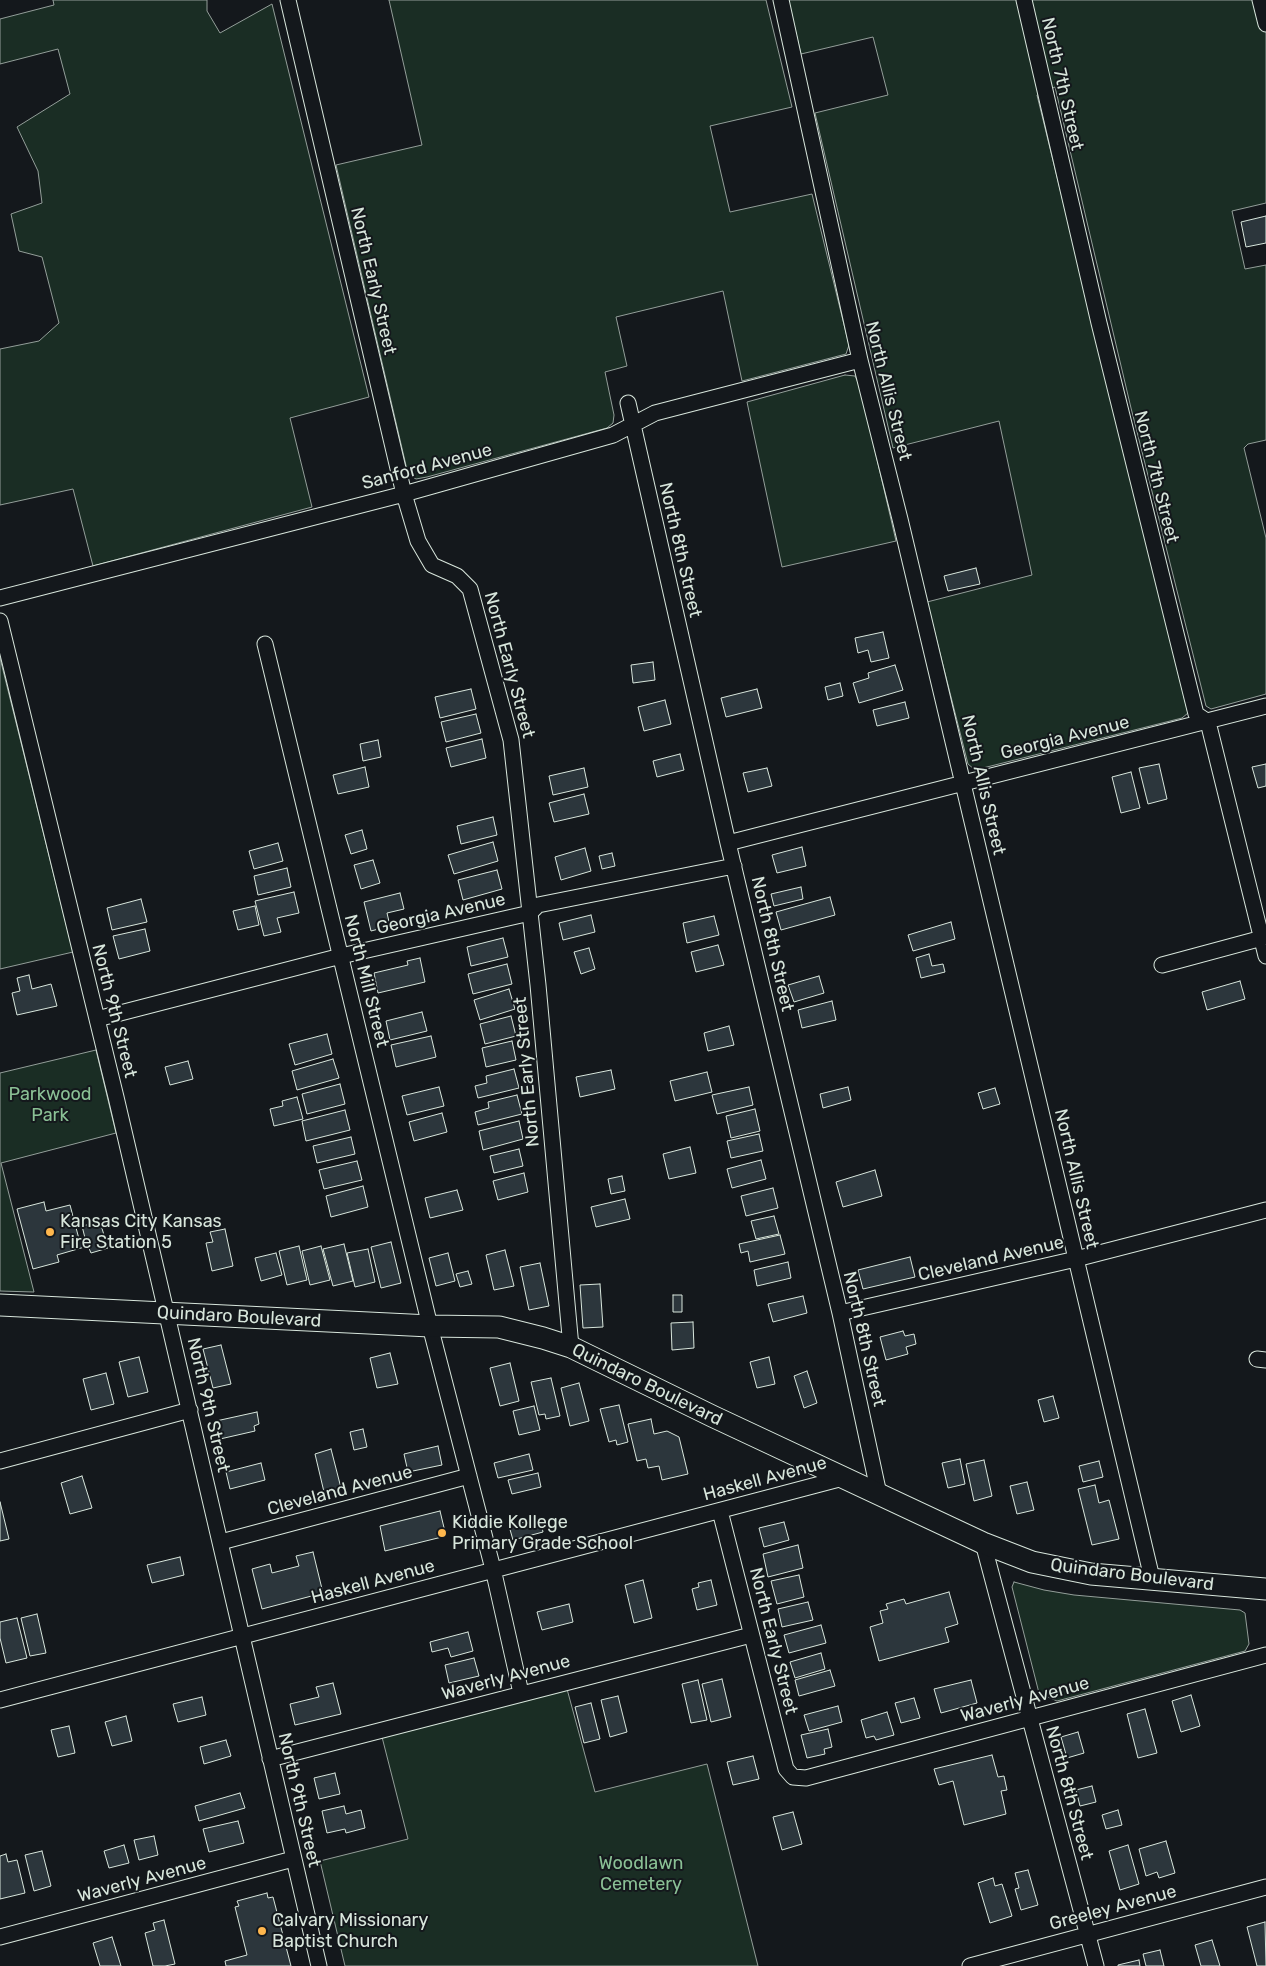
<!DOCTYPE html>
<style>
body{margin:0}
canvas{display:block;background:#14181c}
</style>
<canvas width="1266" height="1966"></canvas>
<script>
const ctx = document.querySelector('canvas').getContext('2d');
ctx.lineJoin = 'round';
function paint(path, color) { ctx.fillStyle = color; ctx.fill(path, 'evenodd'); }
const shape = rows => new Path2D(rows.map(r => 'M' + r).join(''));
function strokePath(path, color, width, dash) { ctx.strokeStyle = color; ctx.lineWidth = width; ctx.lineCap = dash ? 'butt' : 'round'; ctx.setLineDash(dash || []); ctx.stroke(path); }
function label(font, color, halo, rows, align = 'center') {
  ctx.font = font + ' Rubik,sans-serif'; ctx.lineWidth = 4; ctx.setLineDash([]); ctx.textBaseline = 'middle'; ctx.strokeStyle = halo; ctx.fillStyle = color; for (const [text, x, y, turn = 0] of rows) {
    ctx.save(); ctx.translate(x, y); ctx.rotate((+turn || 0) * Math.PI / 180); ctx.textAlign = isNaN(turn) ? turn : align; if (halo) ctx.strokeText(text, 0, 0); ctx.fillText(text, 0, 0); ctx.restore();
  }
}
const green = shape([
 [53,0,207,0,207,11,220,33,272,4,369,397,290,418,312,507,93,566,73,489,0,505,0,349,39,341,59,323,42,257,19,251,11,214,42,203,38,171,17,127,70,94,58,49,0,64,0,19,54,5,53,0],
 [389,0,766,0,792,107,710,126,730,212,812,194,849,345,846,354,742,381,723,291,616,317,627,366,605,372,614,415,613,423,607,428,427,477,416,479,408,474,336,165,422,145,389,0],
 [788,0,1253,0,1266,16,1266,203,1232,211,1245,269,1266,265,1266,440,1248,444,1244,448,1266,538,1266,694,1211,709,1206,706,1131,408,1055,87,1037,95,1188,713,1182,718,975,770,968,764,927,602,1032,575,999,421,893,448,815,113,888,95,873,37,801,54,788,0],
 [845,375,855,376,860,386,896,541,782,567,747,402,845,375],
 [0,658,73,952,0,969,0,658],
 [96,1050,116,1133,1,1163,34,1292,0,1291,0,1073,96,1050],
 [1014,1582,1044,1590,1074,1595,1240,1610,1245,1613,1249,1644,1245,1651,1057,1701,1039,1693,1012,1587,1014,1582],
 [567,1689,595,1792,707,1764,758,1966,345,1966,320,1861,408,1839,382,1737,567,1689]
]);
paint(green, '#1a2d24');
strokePath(green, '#939e99', 1);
const building = shape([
 [1266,216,1266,243,1246,247,1241,222,1266,216],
 [976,568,980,584,948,591,944,576,976,568],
 [883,632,889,658,871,662,868,650,858,653,855,638,883,632],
 [653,662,655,680,633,683,631,665,653,662],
 [895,665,903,690,859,703,853,683,869,678,868,673,895,665],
 [840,683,843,696,828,700,825,687,840,683],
 [471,689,476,709,440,718,435,697,471,689],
 [757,689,762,708,726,717,721,698,757,689],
 [665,700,671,724,644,731,638,707,665,700],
 [905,702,909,718,877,726,873,710,905,702],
 [476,714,481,733,446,742,441,722,476,714],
 [482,739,486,758,451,767,446,748,482,739],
 [378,740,381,757,363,761,360,744,378,740],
 [680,754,684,770,657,777,653,761,680,754],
 [1159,764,1167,799,1148,804,1139,768,1159,764],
 [1266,764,1266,786,1258,788,1252,767,1266,764],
 [365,767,369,787,338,794,333,775,365,767],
 [584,768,588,787,553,795,549,776,584,768],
 [767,768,772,786,748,792,743,773,767,768],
 [1131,772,1140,808,1121,813,1112,777,1131,772],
 [584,794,589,814,554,822,549,803,584,794],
 [493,817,497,835,461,844,457,826,493,817],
 [362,830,367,849,351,854,345,835,362,830],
 [493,842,498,861,454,874,448,855,493,842],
 [278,843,283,861,254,869,249,851,278,843],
 [802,847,806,866,777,873,772,855,802,847],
 [585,848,591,871,561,880,555,857,585,848],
 [612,853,615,866,602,869,599,856,612,853],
 [373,860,380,883,361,889,354,865,373,860],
 [287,868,291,887,258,895,254,876,287,868],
 [497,870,502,889,463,900,458,880,497,870],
 [801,887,803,899,774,906,771,894,801,887],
 [294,892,299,913,277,918,281,932,264,936,255,901,294,892],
 [400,893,404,909,387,913,390,926,371,931,364,902,400,893],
 [830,897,835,915,781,930,776,912,830,897],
 [141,899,147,922,112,930,107,908,141,899],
 [255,906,259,925,238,930,233,911,255,906],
 [591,915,595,932,563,940,559,923,591,915],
 [714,916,719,935,687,943,683,923,714,916],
 [951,922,955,939,913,951,908,935,951,922],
 [145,929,150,951,119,959,113,936,145,929],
 [503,938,508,957,471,966,467,947,503,938],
 [718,945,724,965,696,972,691,952,718,945],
 [589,948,595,969,581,974,574,952,589,948],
 [929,954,932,966,943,964,945,972,921,978,916,958,929,954],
 [420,958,425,982,378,993,374,973,408,965,407,961,420,958],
 [507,964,512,984,473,994,468,974,507,964],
 [29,975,32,989,51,984,57,1006,17,1015,12,993,20,991,17,978,29,975],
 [819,976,824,993,794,1002,788,985,819,976],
 [1240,981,1245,999,1207,1010,1202,992,1240,981],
 [509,989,515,1009,480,1020,474,1000,509,989],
 [832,1001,836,1020,802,1028,798,1010,832,1001],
 [422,1012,427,1031,390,1040,386,1021,422,1012],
 [511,1016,516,1036,485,1044,480,1024,511,1016],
 [729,1026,734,1045,708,1051,704,1033,729,1026],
 [327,1034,332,1054,295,1065,289,1044,327,1034],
 [431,1036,436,1057,396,1067,391,1045,431,1036],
 [512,1041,516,1060,486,1067,482,1048,512,1041],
 [333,1059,339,1078,297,1090,292,1071,333,1059],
 [188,1061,193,1079,170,1085,165,1067,188,1061],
 [514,1069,519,1088,478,1098,475,1086,487,1083,486,1076,514,1069],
 [611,1070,615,1089,580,1097,576,1077,611,1070],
 [707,1072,712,1092,675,1101,670,1081,707,1072],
 [340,1084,345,1104,307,1114,302,1094,340,1084],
 [439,1087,444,1106,407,1115,402,1096,439,1087],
 [749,1087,753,1105,717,1114,712,1095,749,1087],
 [848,1087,851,1100,823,1108,820,1094,848,1087],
 [995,1088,1000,1104,983,1109,978,1093,995,1088],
 [517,1095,522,1114,478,1125,475,1112,489,1108,488,1102,517,1095],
 [297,1097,303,1119,274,1126,270,1109,283,1106,282,1101,297,1097],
 [755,1109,760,1131,731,1138,726,1116,755,1109],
 [345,1110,350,1130,306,1141,302,1121,345,1110],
 [442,1113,447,1132,414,1141,409,1122,442,1113],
 [519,1121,523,1139,483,1150,479,1131,519,1121],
 [759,1134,763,1151,731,1158,727,1141,759,1134],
 [351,1137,355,1154,317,1163,313,1146,351,1137],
 [690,1147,696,1173,669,1179,663,1154,690,1147],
 [519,1149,523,1166,494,1173,490,1156,519,1149],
 [761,1160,766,1179,732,1188,727,1169,761,1160],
 [357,1161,362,1180,324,1189,319,1170,357,1161],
 [875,1170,882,1196,843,1207,836,1182,875,1170],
 [524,1173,528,1192,498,1200,493,1181,524,1173],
 [622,1176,625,1191,611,1194,608,1179,622,1176],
 [363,1186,368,1207,331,1217,326,1196,363,1186],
 [773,1188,778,1208,746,1216,741,1196,773,1188],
 [457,1190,463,1210,430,1218,425,1198,457,1190],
 [625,1199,630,1219,596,1227,591,1207,625,1199],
 [44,1202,46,1211,70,1205,79,1239,85,1238,82,1226,100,1222,108,1248,91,1253,88,1246,57,1255,59,1262,33,1269,17,1209,44,1202],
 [774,1216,779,1234,756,1239,751,1221,774,1216],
 [225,1229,233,1266,212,1271,206,1243,213,1242,210,1232,225,1229],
 [780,1235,785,1254,750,1262,748,1251,741,1253,739,1244,780,1235],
 [391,1242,401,1283,381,1288,371,1247,391,1242],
 [344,1244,353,1281,333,1286,323,1249,344,1244],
 [299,1246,307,1280,287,1285,279,1251,299,1246],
 [321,1246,330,1280,310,1285,302,1251,321,1246],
 [368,1249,375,1282,355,1287,347,1253,368,1249],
 [505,1250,514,1286,494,1290,486,1255,505,1250],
 [276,1253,282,1275,261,1281,255,1258,276,1253],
 [448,1253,455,1281,436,1286,429,1258,448,1253],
 [910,1257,915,1277,863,1289,858,1270,910,1257],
 [788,1262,791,1278,757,1286,754,1270,788,1262],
 [540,1263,549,1306,529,1310,520,1267,540,1263],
 [468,1271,472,1284,460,1287,456,1274,468,1271],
 [600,1284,603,1327,583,1328,580,1285,600,1284],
 [673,1295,682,1295,682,1312,673,1312,673,1295],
 [803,1296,807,1313,773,1322,768,1304,803,1296],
 [693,1322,694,1348,672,1350,671,1323,693,1322],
 [903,1331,905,1336,914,1334,916,1344,906,1347,908,1354,886,1360,880,1337,903,1331],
 [221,1345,231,1384,213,1388,203,1349,221,1345],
 [390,1353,398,1384,377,1388,370,1358,390,1353],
 [139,1357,148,1392,128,1397,119,1362,139,1357],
 [769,1357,775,1384,757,1388,750,1362,769,1357],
 [510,1363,519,1401,500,1406,490,1368,510,1363],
 [807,1371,817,1403,804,1408,794,1376,807,1371],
 [106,1373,114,1404,91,1410,83,1379,106,1373],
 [551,1378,560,1416,546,1419,545,1414,539,1415,531,1382,551,1378],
 [579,1383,589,1421,570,1426,561,1388,579,1383],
 [1053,1396,1059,1418,1044,1422,1038,1400,1053,1396],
 [619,1405,628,1442,617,1445,616,1440,609,1442,600,1409,619,1405],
 [534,1406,540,1430,519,1435,513,1411,534,1406],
 [257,1412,259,1424,254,1426,255,1431,220,1439,216,1421,257,1412],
 [651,1419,654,1434,667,1431,679,1437,688,1474,662,1480,659,1466,648,1468,646,1459,637,1461,628,1424,651,1419],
 [363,1429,367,1447,354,1450,350,1432,363,1429],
 [438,1446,442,1465,408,1472,404,1454,438,1446],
 [331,1449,341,1488,324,1492,315,1454,331,1449],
 [529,1454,533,1470,498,1478,494,1463,529,1454],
 [960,1459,965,1484,948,1488,942,1463,960,1459],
 [984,1460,992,1496,974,1501,966,1464,984,1460],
 [1099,1461,1103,1477,1083,1482,1079,1466,1099,1461],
 [261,1463,265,1480,230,1489,226,1472,261,1463],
 [538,1473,541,1487,512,1494,508,1480,538,1473],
 [82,1476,92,1508,70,1514,61,1483,82,1476],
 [1027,1482,1034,1510,1017,1514,1010,1486,1027,1482],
 [1095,1485,1099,1503,1109,1500,1119,1539,1092,1545,1078,1489,1095,1485],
 [0,1502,9,1539,0,1541,0,1502],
 [440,1511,446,1536,385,1551,380,1526,440,1511],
 [540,1518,543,1532,513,1540,509,1526,540,1518],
 [784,1522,789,1540,764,1547,759,1528,784,1522],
 [798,1545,803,1568,768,1577,763,1554,798,1545],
 [313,1552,323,1593,262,1609,252,1569,270,1564,272,1573,299,1566,296,1556,313,1552],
 [180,1557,184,1575,152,1583,147,1565,180,1557],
 [799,1575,804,1597,777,1604,771,1581,799,1575],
 [643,1580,652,1618,634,1623,625,1585,643,1580],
 [711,1580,717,1605,697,1610,692,1589,699,1587,698,1583,711,1580],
 [949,1592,958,1624,945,1628,949,1642,879,1661,870,1627,883,1623,880,1611,888,1609,886,1604,904,1599,906,1604,949,1592],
 [808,1602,813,1620,782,1627,778,1609,808,1602],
 [569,1604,573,1622,542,1630,537,1612,569,1604],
 [37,1614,46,1653,30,1656,21,1618,37,1614],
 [17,1618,27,1658,6,1663,0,1638,0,1622,17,1618],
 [821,1625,826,1643,789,1653,784,1635,821,1625],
 [468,1632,473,1651,451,1657,448,1648,432,1652,430,1642,468,1632],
 [821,1653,825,1669,795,1678,790,1662,821,1653],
 [474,1658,479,1676,449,1683,445,1665,474,1658],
 [830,1670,835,1686,799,1696,795,1680,830,1670],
 [722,1679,731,1717,711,1722,702,1684,722,1679],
 [698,1680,707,1720,691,1723,682,1684,698,1680],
 [971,1680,977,1703,941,1713,934,1689,971,1680],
 [333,1683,341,1714,295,1725,290,1704,319,1697,316,1687,333,1683],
 [1191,1695,1200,1726,1181,1732,1172,1701,1191,1695],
 [618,1696,627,1732,610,1737,601,1700,618,1696],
 [202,1697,206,1715,178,1722,173,1704,202,1697],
 [914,1698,920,1718,901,1723,895,1703,914,1698],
 [591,1703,600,1739,584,1743,575,1707,591,1703],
 [838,1706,842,1722,809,1731,804,1715,838,1706],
 [1145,1709,1157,1753,1138,1758,1127,1714,1145,1709],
 [887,1712,894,1735,876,1740,874,1736,866,1738,861,1720,887,1712],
 [126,1716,132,1741,112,1746,105,1722,126,1716],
 [69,1726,75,1753,58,1757,51,1730,69,1726],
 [828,1729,832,1747,824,1749,825,1754,807,1758,801,1735,828,1729],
 [1078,1732,1084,1753,1067,1758,1061,1737,1078,1732],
 [226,1740,231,1756,204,1764,200,1747,226,1740],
 [992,1755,998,1777,1004,1776,1007,1790,1001,1791,1006,1814,964,1825,953,1781,939,1785,934,1769,992,1755],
 [753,1756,759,1779,733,1785,727,1762,753,1756],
 [335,1773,340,1794,319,1799,314,1778,335,1773],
 [1092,1786,1096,1802,1080,1806,1076,1790,1092,1786],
 [240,1793,245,1808,199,1821,195,1806,240,1793],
 [344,1806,346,1814,361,1810,365,1828,346,1833,345,1829,327,1833,322,1811,344,1806],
 [1118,1810,1122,1825,1106,1829,1102,1815,1118,1810],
 [793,1812,802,1844,782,1850,773,1817,793,1812],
 [238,1821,244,1843,209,1852,203,1829,238,1821],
 [154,1836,158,1855,139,1860,134,1840,154,1836],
 [1166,1841,1175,1873,1159,1878,1157,1872,1146,1876,1139,1849,1166,1841],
 [124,1845,129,1863,109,1868,104,1851,124,1845],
 [1128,1845,1139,1884,1120,1890,1109,1851,1128,1845],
 [42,1851,51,1886,34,1891,25,1855,42,1851],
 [6,1854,8,1862,17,1860,25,1893,0,1899,0,1856,6,1854],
 [1028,1870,1038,1905,1021,1910,1015,1889,1019,1888,1015,1873,1028,1870],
 [993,1878,995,1886,1002,1884,1012,1916,990,1923,978,1883,993,1878],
 [267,1893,268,1898,273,1897,291,1966,226,1966,225,1961,247,1955,235,1907,239,1906,237,1901,267,1893],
 [164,1920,175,1964,165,1966,153,1966,145,1933,155,1930,153,1923,164,1920],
 [1265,1922,1266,1966,1257,1966,1247,1927,1265,1922],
 [112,1937,121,1966,100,1966,93,1943,112,1937],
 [1212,1940,1220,1966,1201,1966,1195,1945,1212,1940],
 [1160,1950,1164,1966,1146,1966,1143,1954,1160,1950],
 [1139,1960,1140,1966,1118,1966,1118,1965,1139,1960]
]);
paint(building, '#2c363c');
strokePath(building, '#d8e6dc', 1);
const street = shape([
 [288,0,404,494,418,541,432,565,457,576,470,589,511,740,538,985,571,1347],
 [781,0,860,360,900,519,1152,1578],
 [1024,0,1099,323,1196,714,1208,722,1266,956],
 [1260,0,1266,24],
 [628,403,728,843,840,1313,879,1494],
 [0,598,404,494,613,435,655,413,860,360],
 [0,621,116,1097,319,1966],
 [265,644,430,1326,493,1569,521,1693],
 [728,843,1266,706],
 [1162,965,1266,937],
 [97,1019,341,956,530,913,538,905,734,866],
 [840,1313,1076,1259,1266,1210],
 [1257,1359,1266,1360],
 [0,1461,190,1410],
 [720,1511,786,1769,793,1777,806,1778,1266,1655],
 [221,1542,469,1476],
 [983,1543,1096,1966],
 [0,1700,843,1478],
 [270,1759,751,1635],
 [0,1937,293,1859],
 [970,1966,1266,1887]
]);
const secondary = shape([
 [0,1305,430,1326,499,1327,543,1338,571,1347,712,1416,983,1543,1032,1562,1091,1574,1266,1589]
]);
strokePath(street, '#d8e6dc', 17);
strokePath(secondary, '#d8e6dc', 23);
strokePath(street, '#14181c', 15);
strokePath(secondary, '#14181c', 21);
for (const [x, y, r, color] of [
 [50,1232,5,"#ffb74d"],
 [442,1533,5,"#ffb74d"],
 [262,1931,5,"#ffb74d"]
]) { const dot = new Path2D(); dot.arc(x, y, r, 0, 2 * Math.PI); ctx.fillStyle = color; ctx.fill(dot); strokePath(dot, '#14181c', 2); }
label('18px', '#d8e6dc', '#14181c', [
 ["North 7th Street",1062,84,77],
 ["North Early Street",373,281,77],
 ["North Allis Street",888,391,76],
 ["Sanford Avenue",427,467,-15],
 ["North 7th Street",1156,477,76],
 ["North 8th Street",680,550,77],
 ["North Early Street",509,665,75],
 ["Georgia Avenue",1065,738,-14],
 ["North Allis Street",983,785,77],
 ["Georgia Avenue",441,914,-13],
 ["North 8th Street",772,944,77],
 ["North Mill Street",366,981,76],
 ["North 9th Street",114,1011,76],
 ["North Early Street",527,1072,-95],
 ["North Allis Street",1076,1179,77],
 ["Cleveland Avenue",991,1259,-13],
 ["Quindaro Boulevard",239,1317,3],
 ["North 8th Street",864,1339,77],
 ["Quindaro Boulevard",647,1385,26],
 ["North 9th Street",208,1405,77],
 ["Haskell Avenue",765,1479,-15],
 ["Cleveland Avenue",340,1491,-15],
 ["Quindaro Boulevard",1132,1575,7],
 ["Haskell Avenue",373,1582,-15],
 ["North Early Street",773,1641,76],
 ["Waverly Avenue",506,1678,-15],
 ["Waverly Avenue",1025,1700,-15],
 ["North 8th Street",1069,1793,75],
 ["North 9th Street",299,1800,77],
 ["Waverly Avenue",142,1880,-15],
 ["Greeley Avenue",1113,1908,-15]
]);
label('18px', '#8ac095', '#14181c', [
 ["Parkwood",50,1095],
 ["Park",50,1116],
 ["Woodlawn",641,1864],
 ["Cemetery",641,1885]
]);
label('18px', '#d8e6dc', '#14181c', [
 ["Kansas City Kansas",60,1222],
 ["Fire Station 5",60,1243],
 ["Kiddie Kollege",452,1523],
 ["Primary Grade School",452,1544],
 ["Calvary Missionary",272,1921],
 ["Baptist Church",272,1942]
], 'left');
</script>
